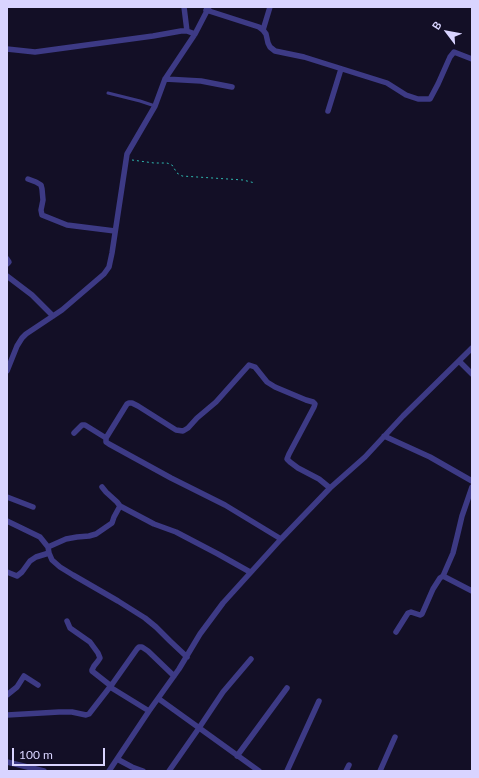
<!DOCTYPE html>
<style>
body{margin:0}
#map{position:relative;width:479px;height:778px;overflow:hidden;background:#130f26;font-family:Lato,sans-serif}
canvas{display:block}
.frame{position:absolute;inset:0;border:8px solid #d9d4ff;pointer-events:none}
.north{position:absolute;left:427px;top:12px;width:40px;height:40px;-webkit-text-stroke:3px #130f26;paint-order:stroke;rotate:302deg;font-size:11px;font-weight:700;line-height:16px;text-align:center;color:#d9d4ff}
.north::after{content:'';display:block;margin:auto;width:14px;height:18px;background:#d9d4ff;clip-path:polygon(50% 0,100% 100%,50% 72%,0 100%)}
.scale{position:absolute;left:12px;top:748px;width:93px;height:18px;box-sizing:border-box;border:2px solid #d9d4ff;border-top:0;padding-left:5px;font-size:12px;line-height:14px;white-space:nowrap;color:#d9d4ff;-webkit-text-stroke:3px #130f26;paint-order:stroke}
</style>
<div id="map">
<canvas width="479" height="778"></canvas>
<div class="frame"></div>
<div class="north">B</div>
<div class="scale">100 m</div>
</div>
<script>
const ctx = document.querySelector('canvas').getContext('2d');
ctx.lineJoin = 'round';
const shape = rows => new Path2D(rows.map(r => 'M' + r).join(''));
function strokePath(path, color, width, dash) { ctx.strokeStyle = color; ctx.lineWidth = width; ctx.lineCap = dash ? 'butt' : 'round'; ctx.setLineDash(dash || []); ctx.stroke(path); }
strokePath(shape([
 [132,160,154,163,167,163,172,165,177,173,182,176,243,180,255,183]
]), '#2fb8b0', 1, [2, 3]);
strokePath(shape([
 [108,93,140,101,155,106]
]), '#3d3a85', 3);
strokePath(shape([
 [184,7,187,31],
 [206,10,259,27,263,30,266,34,268,43,270,47,275,51,304,57,387,83,406,95,418,99,430,99,438,84,450,57,454,52,472,59],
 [263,30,270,7],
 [7,49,35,52,153,36,181,31,187,31,195,34],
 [165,79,201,81,232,87],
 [328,111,341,69],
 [28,179,36,182,41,185,42,189,43,200,41,210,42,215,67,225,115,231],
 [7,259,9,262,7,264],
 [7,276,32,295,53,316],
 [459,361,472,374],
 [7,371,17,346,22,338,26,334,62,310,104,274,109,267,112,253,127,154,155,106,165,79,195,34,209,7],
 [74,433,82,425,85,425,106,438],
 [384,436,430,457,472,481],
 [472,487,462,516,457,537,453,553,443,576,472,591],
 [7,497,33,507],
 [120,506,154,524,176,532,218,554,250,572],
 [7,521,40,537,48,547,49,553,52,560,60,567,73,575,118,601,145,618,156,627,170,641,187,657],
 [281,539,225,505,171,478,109,444,106,442,106,438,127,404,129,403,132,403,138,406,176,430,183,431,188,428,197,418,216,402,249,365,255,367,267,382,275,387,306,400,313,402,315,404,314,407,289,454,287,459,290,462,298,468,319,479,330,488],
 [48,547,66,539,77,537,89,536,96,534,112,523,114,517,120,506,117,502,106,492,102,487],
 [7,572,17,576,22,572,30,561,36,557,49,553],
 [67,621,70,628,90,642,98,653,100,658,98,661,94,666,92,670,92,671,111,686],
 [396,632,408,613,411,612,420,615,422,614,433,589,440,578,443,576],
 [110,687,149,711],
 [7,695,17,687,24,676,38,685],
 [159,699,259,771],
 [7,715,59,712,72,712,86,715,89,714,113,683,137,649,139,647,142,647,148,651,174,676],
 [237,756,287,688],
 [117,759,132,767,143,771],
 [7,762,44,771],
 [109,771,149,711,179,669,200,634,223,603,281,539,330,488,365,457,403,416,472,348],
 [169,771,199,728,223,692,251,659],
 [287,771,319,701],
 [346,771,349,765],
 [380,771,395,737]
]), '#3d3a85', 5.5);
</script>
